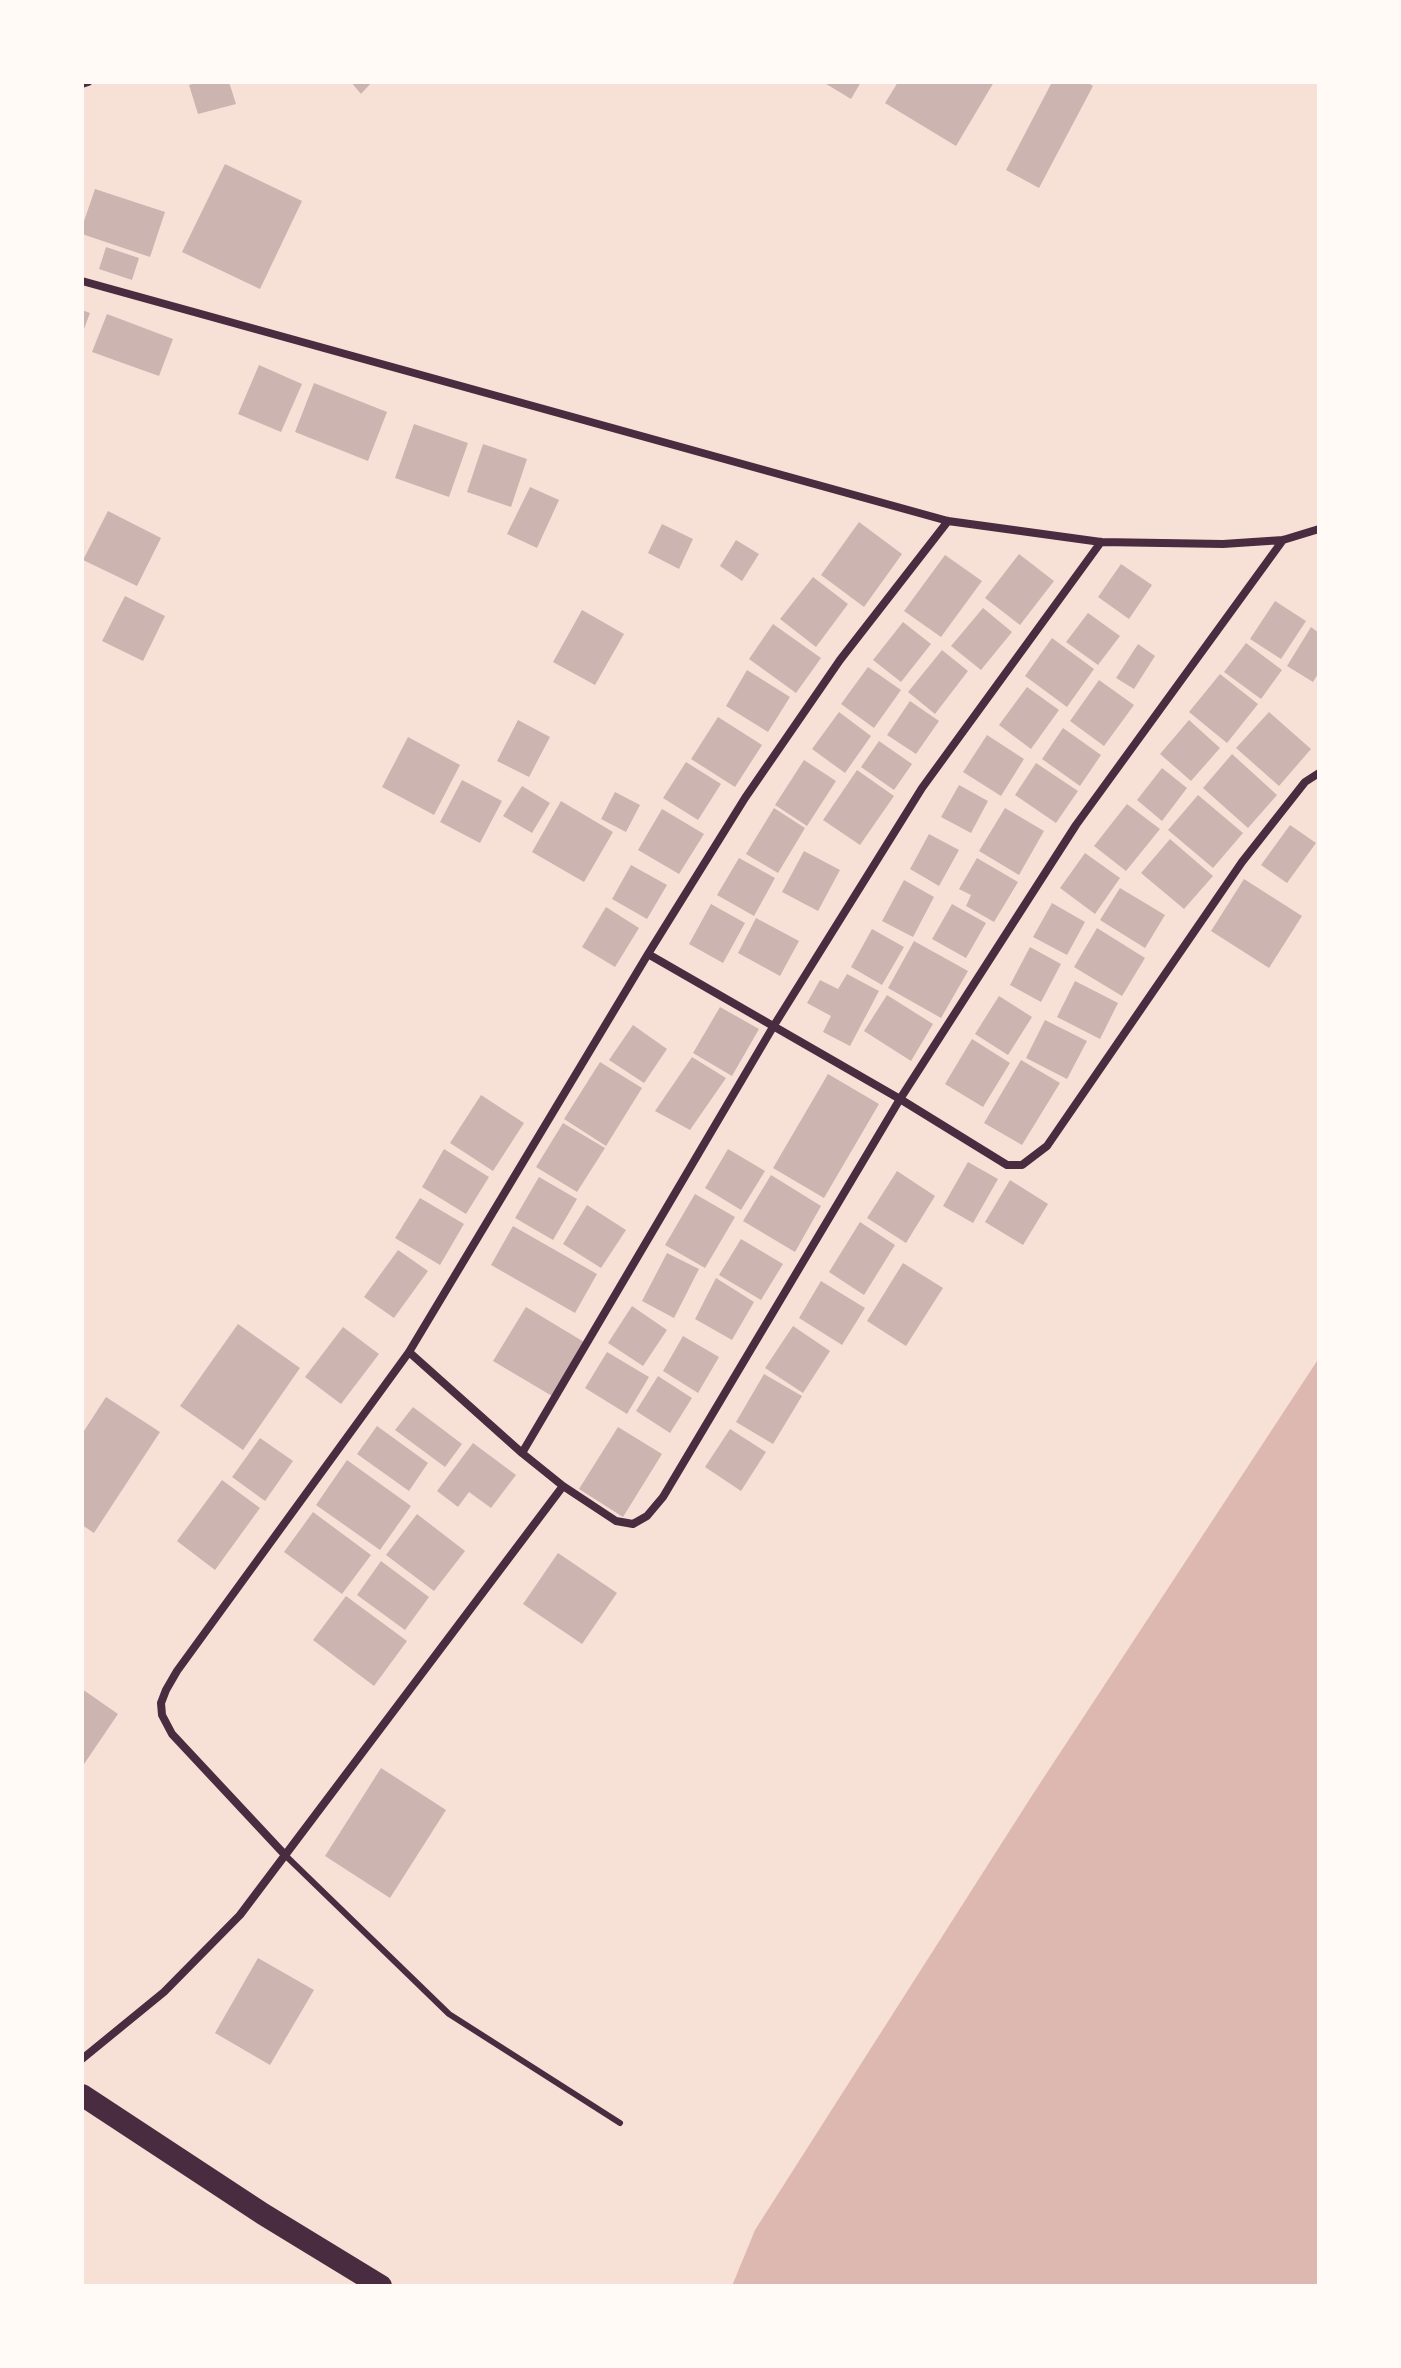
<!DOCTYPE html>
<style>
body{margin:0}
#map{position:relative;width:1401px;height:2368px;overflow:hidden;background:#f7e1d7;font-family:"Nunito Sans",sans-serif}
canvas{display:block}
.frame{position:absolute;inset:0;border:84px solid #fffaf5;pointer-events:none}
</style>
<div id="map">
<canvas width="1401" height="2368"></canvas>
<div class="frame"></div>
</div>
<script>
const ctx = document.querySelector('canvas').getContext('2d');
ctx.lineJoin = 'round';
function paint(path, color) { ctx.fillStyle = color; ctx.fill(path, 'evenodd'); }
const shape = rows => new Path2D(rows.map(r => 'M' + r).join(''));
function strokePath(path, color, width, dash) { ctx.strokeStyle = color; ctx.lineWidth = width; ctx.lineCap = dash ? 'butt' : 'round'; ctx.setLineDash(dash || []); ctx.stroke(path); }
paint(shape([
 [1319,1358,1319,2286,732,2286,755,2230,1033,1794]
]), '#dcb8b0');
paint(shape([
 [198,82,229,82,236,104,198,114,189,85],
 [351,82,372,82,361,94],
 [823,82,861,82,851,99],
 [898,82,994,82,956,146,885,103],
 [1052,82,1087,82,1093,86,1039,188,1006,170],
 [225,164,302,201,260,289,182,252],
 [95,189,165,212,150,257,82,234,82,227],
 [106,247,139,258,132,280,99,269],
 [82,310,90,313,82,334],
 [107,314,173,339,159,376,92,352],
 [259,365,302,384,281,432,238,414],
 [314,383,387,412,368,461,295,432],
 [414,424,468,443,449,497,395,478],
 [483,444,527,459,511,507,467,492],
 [530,487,559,500,537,548,507,534],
 [108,511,161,538,137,586,83,560],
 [859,522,902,554,864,607,821,575],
 [662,524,693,539,679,569,648,553],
 [736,540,759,554,742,581,720,566],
 [1019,554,1054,581,1020,625,985,598],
 [945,555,982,581,941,637,904,611],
 [1121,564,1152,585,1129,619,1098,597],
 [813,577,848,604,816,647,780,619],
 [125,596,165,616,143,661,102,641],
 [1275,601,1306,621,1281,659,1250,639],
 [983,608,1012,632,981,670,951,646],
 [582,610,624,634,595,685,553,662],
 [1088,613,1120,636,1098,665,1066,642],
 [903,622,931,644,901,682,873,660],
 [773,624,821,658,796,693,749,659],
 [1311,627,1319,633,1319,672,1313,682,1287,666],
 [1052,638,1094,669,1067,707,1025,676],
 [1246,643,1282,670,1261,699,1224,672],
 [1138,644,1155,656,1134,689,1116,678],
 [942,650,968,671,935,714,908,692],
 [868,667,901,690,874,728,841,704],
 [747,670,790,697,768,732,726,706],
 [1220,674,1258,704,1227,743,1189,712],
 [1099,680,1134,705,1104,746,1070,721],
 [1027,687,1059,710,1031,749,999,725],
 [910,701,939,721,916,754,887,735],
 [839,712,871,736,845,773,812,749],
 [1269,712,1311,749,1279,786,1236,748],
 [718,717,762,745,735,787,691,759],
 [518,720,550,737,529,777,497,761],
 [1189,720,1220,748,1191,781,1160,754],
 [1063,728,1101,755,1080,786,1042,759],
 [987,735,1024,759,1001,796,963,772],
 [408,737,460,765,434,815,382,787],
 [879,741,912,764,894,790,861,767],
 [1232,754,1277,795,1248,828,1203,788],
 [804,760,836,781,807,826,775,805],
 [686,762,721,784,698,820,663,798],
 [1036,763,1078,791,1056,823,1015,795],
 [1162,768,1187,788,1162,821,1137,800],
 [857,770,894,796,860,845,823,820],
 [462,780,502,801,480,843,440,822],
 [959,785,988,801,971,833,941,817],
 [522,786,550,803,532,833,503,816],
 [615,792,640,805,626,832,601,819],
 [1198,795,1243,833,1213,868,1168,830],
 [561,801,613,832,584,882,532,852],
 [1127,804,1160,829,1126,871,1094,846],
 [774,808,805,828,778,873,746,854],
 [1005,808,1044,831,1019,875,979,851],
 [662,809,704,834,679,874,638,850],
 [1290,825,1316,843,1287,883,1261,865],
 [929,834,959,850,939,886,910,869],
 [1170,839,1213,876,1184,909,1141,873],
 [804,851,840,870,818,911,782,892],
 [1085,853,1120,878,1095,914,1060,888],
 [739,858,775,878,754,916,717,895],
 [977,858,1018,882,994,922,966,906,971,895,959,889],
 [631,865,667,885,647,919,612,899],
 [1244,879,1302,916,1269,968,1211,931],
 [904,880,934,897,913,937,882,921],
 [1120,888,1165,915,1145,948,1100,920],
 [1052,903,1085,922,1067,955,1033,937],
 [711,904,745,923,723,963,689,944],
 [952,904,986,923,966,958,932,939],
 [606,907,639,928,615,967,582,947],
 [756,918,799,941,780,976,738,953],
 [1097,928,1145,958,1122,996,1074,967],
 [872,929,904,947,882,985,851,967],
 [914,941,968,971,941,1018,888,988],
 [1030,947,1061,964,1041,1002,1010,985],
 [847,974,879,991,850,1046,823,1032,831,1016,807,1003,820,980,838,989],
 [1075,981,1118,1003,1100,1039,1057,1017],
 [887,995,933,1024,911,1061,864,1031],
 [999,996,1032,1017,1008,1055,975,1034],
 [720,1007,759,1029,732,1076,693,1053],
 [1045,1020,1087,1041,1067,1079,1026,1058],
 [633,1025,667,1049,644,1083,609,1060],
 [972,1039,1010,1063,983,1107,945,1084],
 [692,1057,726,1078,690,1130,655,1111],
 [1021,1060,1060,1083,1022,1145,984,1123],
 [600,1062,642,1088,606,1146,564,1119],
 [828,1074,879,1104,824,1198,773,1168],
 [481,1095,524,1123,493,1171,450,1143],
 [563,1123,605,1148,577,1192,536,1167],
 [444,1149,489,1177,466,1214,422,1187],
 [728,1149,765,1171,741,1210,705,1188],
 [968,1162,998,1179,973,1223,943,1206],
 [897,1171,935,1196,906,1243,867,1218],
 [771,1175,821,1206,795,1252,743,1221],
 [539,1177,577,1199,553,1240,515,1218],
 [1010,1180,1048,1204,1023,1245,985,1222],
 [695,1194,735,1217,705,1268,665,1245],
 [420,1198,464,1224,440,1265,395,1238],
 [587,1205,626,1230,601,1268,563,1244],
 [860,1222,895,1245,864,1295,829,1272],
 [513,1226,597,1274,575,1313,491,1265],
 [741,1239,783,1264,761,1300,719,1275],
 [398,1250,428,1271,394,1318,364,1297],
 [667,1253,699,1269,674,1318,642,1301],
 [903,1263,943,1288,906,1346,867,1321],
 [716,1278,754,1302,732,1340,695,1319],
 [821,1281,865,1308,842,1345,799,1318],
 [632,1306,667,1330,643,1366,608,1343],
 [526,1307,584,1342,552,1396,493,1361],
 [238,1324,300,1368,243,1450,180,1406],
 [793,1326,830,1351,803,1393,765,1368],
 [343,1327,379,1354,341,1404,305,1377],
 [683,1336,719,1357,698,1393,663,1371],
 [607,1352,649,1377,627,1414,585,1388],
 [764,1374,802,1396,773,1444,736,1422],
 [658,1376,692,1398,670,1433,636,1411],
 [106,1397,160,1432,94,1533,82,1525,82,1434],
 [413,1407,462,1444,445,1467,395,1430],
 [377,1426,428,1463,409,1491,357,1454],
 [618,1427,662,1454,623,1517,579,1489],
 [730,1429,766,1452,741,1491,705,1467],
 [260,1438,293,1461,265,1501,232,1477],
 [473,1443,516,1475,491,1508,469,1492,458,1507,437,1491],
 [347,1460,411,1506,380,1550,316,1505],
 [222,1480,260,1508,215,1570,177,1541],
 [313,1512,371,1555,342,1594,284,1552],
 [417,1514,465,1551,434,1591,386,1555],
 [558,1553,617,1593,582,1644,523,1604],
 [381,1561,429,1597,405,1630,357,1595],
 [346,1596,407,1641,374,1686,313,1640],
 [82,1689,118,1714,82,1767],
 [381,1768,446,1810,390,1898,325,1856],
 [258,1958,314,1990,270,2065,215,2033]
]), '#ccb4b1');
strokePath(shape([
 [286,1856,449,2014,620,2123]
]), '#4a2c40', 6);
strokePath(shape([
 [82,84,88,82],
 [82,281,948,521,1101,542,1223,544,1283,540,1319,529],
 [648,954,900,1099,1007,1165,1022,1165,1047,1146,1242,862,1305,782,1319,773],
 [409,1352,522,1453,563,1486,616,1521,633,1524,647,1516,663,1497,900,1099,1076,825,1283,540],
 [522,1453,773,1027,922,788,1101,542],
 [286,1856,172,1734,162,1715,161,1703,166,1690,177,1671,409,1352,648,954,745,798,840,660,948,521],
 [82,2059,164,1992,240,1915,563,1486]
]), '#4a2c40', 8);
strokePath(shape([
 [82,2095,263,2214,381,2286]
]), '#4a2c40', 22);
</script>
